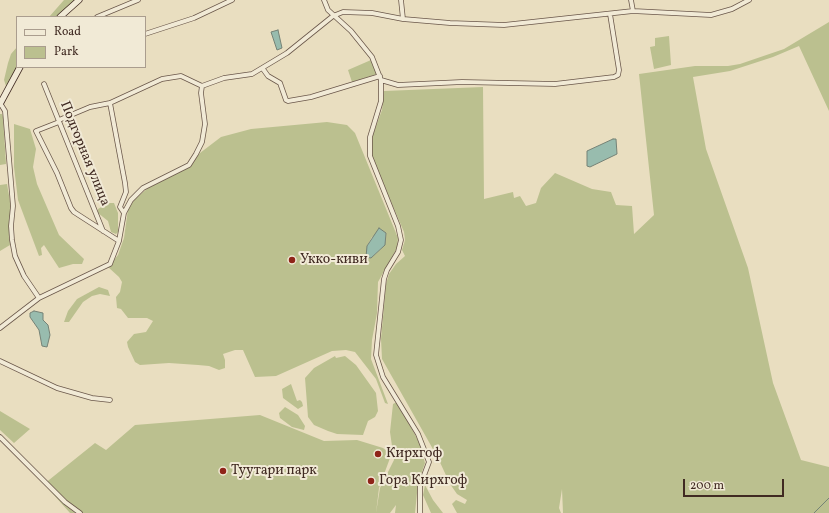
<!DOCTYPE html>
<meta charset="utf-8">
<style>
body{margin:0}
#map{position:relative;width:829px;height:513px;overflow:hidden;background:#e9dec0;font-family:Vollkorn,serif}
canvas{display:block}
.legend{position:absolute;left:16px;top:16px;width:130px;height:52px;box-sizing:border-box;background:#f1ead6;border:1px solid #aa9d8e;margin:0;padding:5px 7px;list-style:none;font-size:12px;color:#402a22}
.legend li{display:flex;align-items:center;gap:8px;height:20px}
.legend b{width:20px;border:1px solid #aa9d8e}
.scale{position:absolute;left:683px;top:479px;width:101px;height:18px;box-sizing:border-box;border:2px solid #402a22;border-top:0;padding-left:5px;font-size:12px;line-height:14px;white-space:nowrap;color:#402a22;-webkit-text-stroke:3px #f1ead6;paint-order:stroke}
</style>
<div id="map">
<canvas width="829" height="513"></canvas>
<ul class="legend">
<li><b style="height:5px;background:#f1ead6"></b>Road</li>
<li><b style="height:11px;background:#bbc08f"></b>Park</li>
</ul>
<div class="scale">200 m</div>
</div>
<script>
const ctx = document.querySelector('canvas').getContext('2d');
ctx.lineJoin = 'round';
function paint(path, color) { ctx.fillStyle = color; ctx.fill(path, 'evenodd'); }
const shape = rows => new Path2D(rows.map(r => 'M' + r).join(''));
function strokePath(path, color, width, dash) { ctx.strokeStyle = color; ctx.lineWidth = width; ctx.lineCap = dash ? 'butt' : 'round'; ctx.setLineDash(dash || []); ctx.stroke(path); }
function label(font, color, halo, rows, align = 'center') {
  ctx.font = font + ' Vollkorn,serif'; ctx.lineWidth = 4; ctx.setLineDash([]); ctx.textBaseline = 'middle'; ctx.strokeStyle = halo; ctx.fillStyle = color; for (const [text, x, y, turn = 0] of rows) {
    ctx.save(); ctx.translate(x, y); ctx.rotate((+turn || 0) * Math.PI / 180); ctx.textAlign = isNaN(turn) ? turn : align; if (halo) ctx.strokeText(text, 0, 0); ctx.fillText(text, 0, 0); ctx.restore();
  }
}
paint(shape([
 [64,0,77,0,57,17,49,17],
 [829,22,829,111,799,46,773,57,730,71,693,77,706,149,748,268,773,383,801,460,829,467,829,513,563,513,562,489,559,508,561,513,457,513,452,504,456,500,465,504,467,500,457,494,450,484,438,458,382,359,381,339,386,284,389,274,396,264,405,256,402,250,405,240,404,232,373,160,371,150,373,134,382,110,384,91,483,87,484,199,513,192,514,198,520,196,526,206,536,203,541,188,555,173,592,189,611,192,616,205,632,206,634,234,654,215,639,74,695,66,728,66,740,64,784,49],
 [669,36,671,65,654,69,650,47,655,46,655,38],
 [17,47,17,67,6,86,4,80,8,63,11,54],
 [371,60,377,74,352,82,348,70],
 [0,114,2,114,3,117,6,164,0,165],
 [327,122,347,125,355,133,398,238,397,248,378,282,377,313,372,340,371,359,388,404,385,403,376,379,355,352,346,350,332,351,276,376,255,377,243,350,235,350,223,354,225,360,225,368,219,370,209,366,198,365,169,363,140,365,135,362,128,347,127,342,134,334,146,332,153,321,147,318,128,318,121,309,117,308,116,297,120,292,122,282,119,277,108,267,118,255,124,238,128,209,134,200,148,188,189,167,200,153,221,137,251,129],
 [386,233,386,240,381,249,371,258,367,246,372,237],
 [14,124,30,129,36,149,33,167,37,184,59,235,84,259,82,264,73,264,59,268,44,245,41,248,42,255,39,256,18,200,14,167],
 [7,184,11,207,9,230,10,245,0,251,0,185],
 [108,203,114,203,118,213,118,232,116,234,111,232,108,221,98,213,98,209],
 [99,287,108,290,110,296,100,294,92,296,83,302,69,322,64,322,68,311,77,299],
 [335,356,336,358,345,356,356,365,376,393,378,411,375,417,368,421,363,435,337,434,328,431,314,425,308,417,305,378,314,368],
 [291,384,297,401,300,400,302,402,303,406,298,409,283,398,282,389],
 [397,402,419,442,425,463,418,483,415,513,395,513,396,505,390,513,376,513,380,488,394,460,390,432,393,404],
 [285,407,298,415,305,426,304,430,292,427,280,418,279,413],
 [0,411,30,429,14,443,0,430],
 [260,415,324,441,357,440,383,448,388,452,390,458,379,488,376,513,70,513,44,484,95,443,106,450,135,425],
 [425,485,433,500,443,513,431,513,423,495]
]), '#bbc08f');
const water = shape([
 [278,30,282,48,277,50,271,32,278,30],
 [613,139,616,139,617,154,590,167,587,166,587,151,613,139],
 [379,228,386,233,385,245,371,258,366,257,367,246,379,228],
 [34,311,43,313,43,320,48,325,50,335,47,347,42,346,39,330,30,317,30,313,34,311]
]);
paint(water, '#98bcae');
strokePath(water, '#758276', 1);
strokePath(shape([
 [814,513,829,498]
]), '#758276', 1);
const street = shape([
 [324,0,328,10,351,31,372,57,381,80,381,101,370,137,370,156,398,226,401,240,398,252,387,270,384,279,376,355,383,377,418,434,429,462,420,486,420,513],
 [401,0,403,19],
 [631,0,633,11],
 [97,17,138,0],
 [145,34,194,18,232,0],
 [263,69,268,76,280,83,286,100,288,101,311,97,380,76],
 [381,80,398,85,462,82,555,84,614,77,618,75,619,70,610,14],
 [44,84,103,231],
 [0,103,5,111,13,206,11,226,12,240,15,256,24,276,39,298],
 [110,103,125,183,126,192,120,207,124,213],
 [59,120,90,107,110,103,162,79,181,76,202,86,224,78,252,74,287,53,333,16,343,12,372,13,403,19,450,23,504,25,633,11,711,15,732,9,749,0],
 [59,122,36,131,57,173,71,208,74,212,119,241],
 [0,328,39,298,110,264,119,241,124,213,131,200,143,188,189,165,196,154,202,142,205,124,201,93,202,86],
 [0,361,57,388,92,398,110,400],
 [0,437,65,502,80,513]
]);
const secondary = shape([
 [60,17,79,0],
 [0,104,20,67]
]);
strokePath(street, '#6a574a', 5.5);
strokePath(secondary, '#402a22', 7);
strokePath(street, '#f1ead6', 4);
strokePath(secondary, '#f1ead6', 5.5);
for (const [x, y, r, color] of [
 [292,260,4,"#8f2418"],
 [378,454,4,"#8f2418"],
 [223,471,4,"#8f2418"],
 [371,481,4,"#8f2418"]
]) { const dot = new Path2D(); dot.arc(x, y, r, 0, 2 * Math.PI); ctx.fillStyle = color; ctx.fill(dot); strokePath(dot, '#f1ead6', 1.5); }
label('14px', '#402a22', '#f1ead6', [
 ["Подгорная улица",84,154,68]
]);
label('14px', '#402a22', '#f1ead6', [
 ["Укко-киви",300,260],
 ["Кирхгоф",386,454],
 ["Туутари парк",231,471],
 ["Гора Кирхгоф",379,481]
], 'left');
</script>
